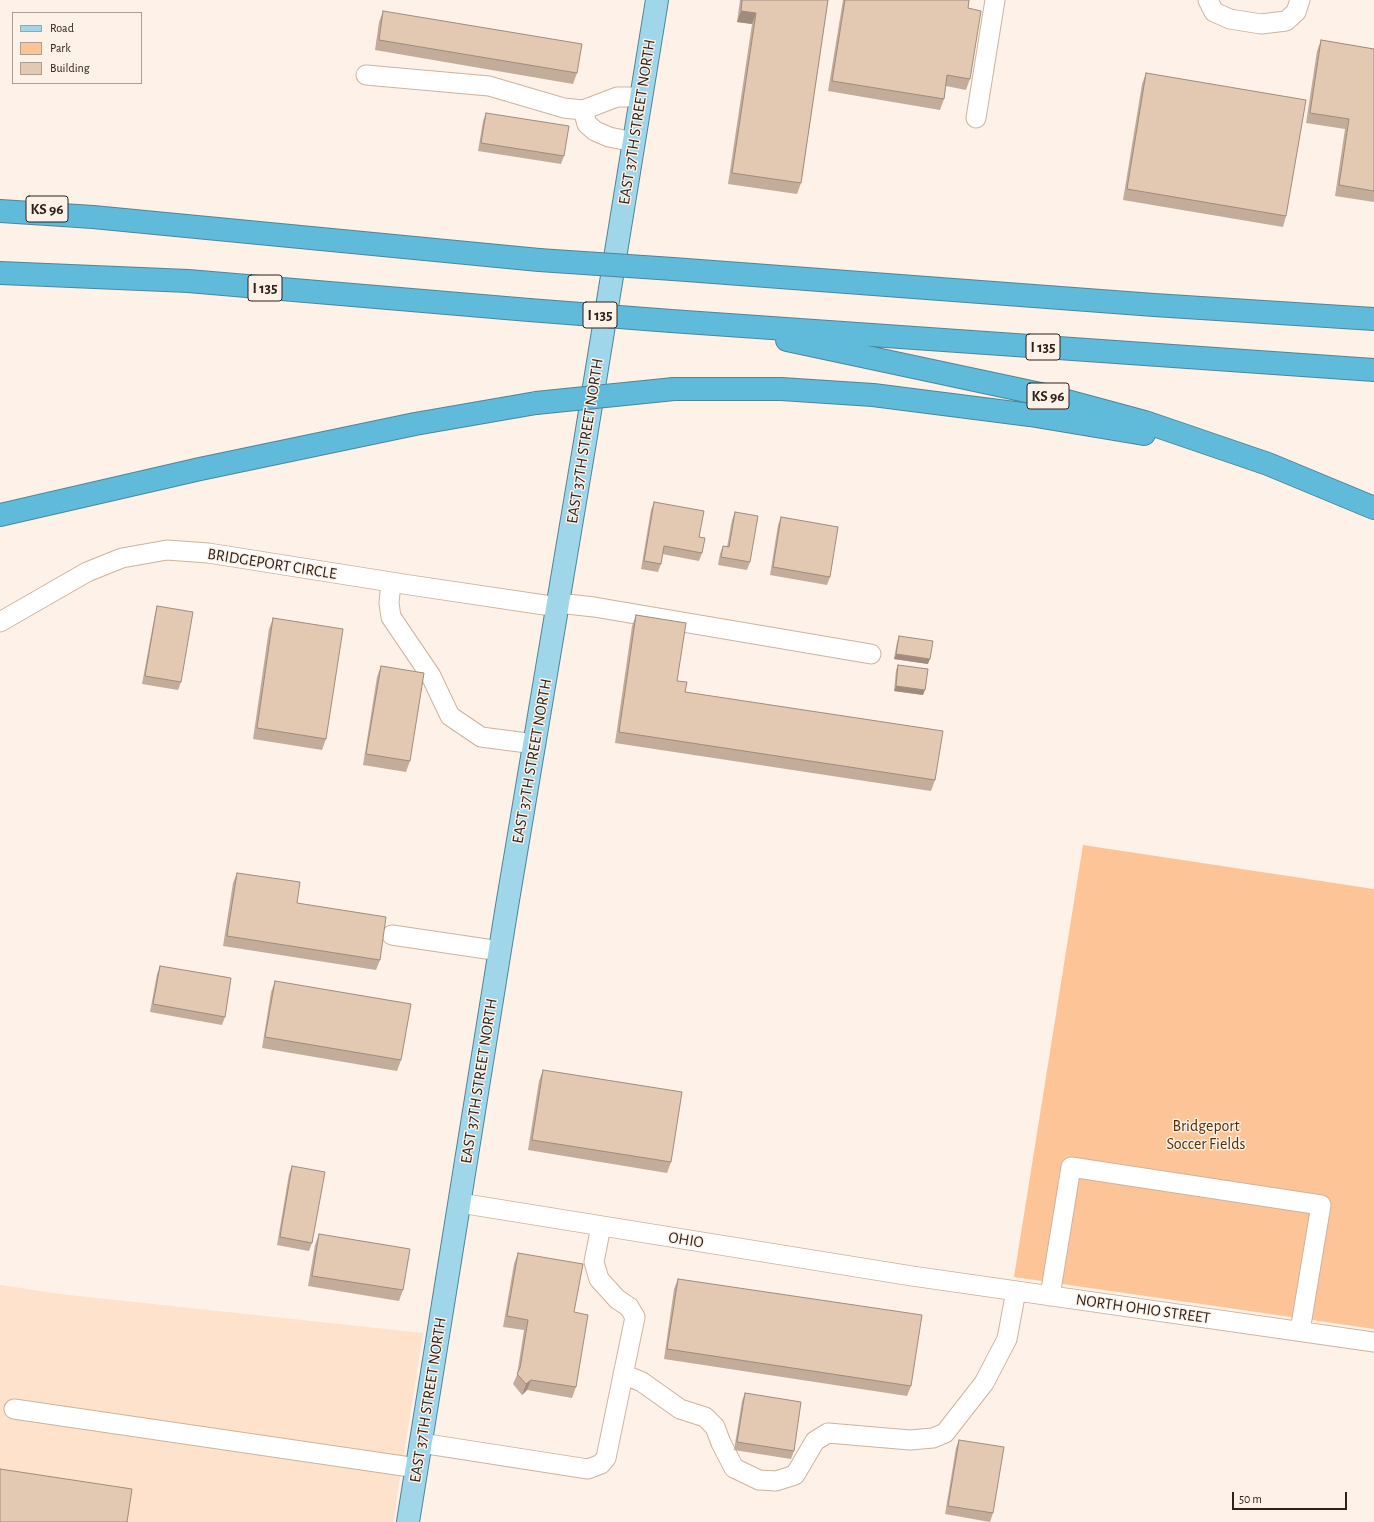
<!DOCTYPE html>
<style>
body{margin:0}
#map{position:relative;width:1374px;height:1522px;overflow:hidden;background:#fdf1e8;font-family:"Alegreya Sans",sans-serif}
canvas{display:block}
.legend{position:absolute;left:12px;top:12px;width:130px;height:72px;box-sizing:border-box;background:#fdf1e8;border:1px solid #aa9f96;margin:0;padding:5px 7px;list-style:none;font-size:12px;color:#2d231b}
.legend li{display:flex;align-items:center;gap:8px;height:20px}
.legend b{width:20px;border:1px solid #aa9f96}
.scale{position:absolute;left:1232px;top:1492px;width:115px;height:18px;box-sizing:border-box;border:2px solid #2d231b;border-top:0;padding-left:5px;font-size:12px;line-height:14px;white-space:nowrap;color:#2d231b;-webkit-text-stroke:3px #fdf1e8;paint-order:stroke}
</style>
<div id="map">
<canvas width="1374" height="1522"></canvas>
<ul class="legend">
<li><b style="height:5px;background:#a0d6e9"></b>Road</li>
<li><b style="height:11px;background:#fdc597"></b>Park</li>
<li><b style="height:11px;background:#e3c8b2"></b>Building</li>
</ul>
<div class="scale">50 m</div>
</div>
<script>
const ctx = document.querySelector('canvas').getContext('2d');
ctx.lineJoin = 'round';
function paint(path, color) { ctx.fillStyle = color; ctx.fill(path, 'evenodd'); }
const shape = rows => new Path2D(rows.map(r => 'M' + r).join(''));
function strokePath(path, color, width, dash) { ctx.strokeStyle = color; ctx.lineWidth = width; ctx.lineCap = dash ? 'butt' : 'round'; ctx.setLineDash(dash || []); ctx.stroke(path); }
function label(font, color, halo, rows, align = 'center') {
  ctx.font = font + ' "Alegreya Sans",sans-serif'; ctx.lineWidth = 3; ctx.setLineDash([]); ctx.textBaseline = 'middle'; ctx.strokeStyle = halo; ctx.fillStyle = color; for (const [text, x, y, turn = 0] of rows) {
    ctx.save(); ctx.translate(x, y); ctx.rotate((+turn || 0) * Math.PI / 180); ctx.textAlign = isNaN(turn) ? turn : align; if (halo) ctx.strokeText(text, 0, 0); ctx.fillText(text, 0, 0); ctx.restore();
  }
}
paint(shape([
 [0,1285,60,1294,423,1333,393,1522,0,1522]
]), '#fee2cc');
paint(shape([
 [1083,845,1374,889,1374,1329,1014,1277]
]), '#fdc597');
const minor = shape([
 [1208,0,1214,12,1230,19,1261,24,1286,21,1296,12,1300,0],
 [366,75,489,86,564,108,583,110,617,97,642,97],
 [583,110,587,124,595,131,609,137,634,142],
 [976,118,995,0],
 [391,583,389,603,391,617,431,676,450,716,481,737,535,744],
 [558,603,594,607,871,654],
 [0,622,87,572,122,558,167,550,208,553,410,585,558,607],
 [392,935,500,951],
 [460,1203,912,1276,1374,1342],
 [1050,1296,1071,1167,1321,1205,1300,1331],
 [623,1374,642,1382,680,1409,705,1417,715,1427,721,1443,734,1468,759,1480,776,1481,795,1475,815,1441,828,1433,910,1440,933,1438,945,1433,984,1383,1007,1339,1016,1291],
 [14,1409,417,1468],
 [421,1443,588,1469,601,1464,606,1458,635,1317,629,1307,617,1299,599,1279,594,1262,601,1226]
]);
const major = shape([
 [408,1522,507,906,585,442,657,0]
]);
const highway = shape([
 [0,211,93,217,539,260],
 [673,269,1154,305,1374,319],
 [0,273,188,281,529,310],
 [671,321,1374,370],
 [787,340,1045,395,1145,422,1268,464,1374,508],
 [674,389,781,389,873,395,1030,415,1144,434],
 [0,515,200,469,415,424,536,403]
]);
strokePath(minor, '#ceb39d', 21);
strokePath(major, '#4e8698', 24);
strokePath(highway, '#4e8698', 24);
strokePath(minor, '#fff', 19);
strokePath(major, '#a0d6e9', 22);
strokePath(highway, '#60bbdb', 22);
const highwayBridge = shape([
 [539,260,673,269],
 [529,310,671,321],
 [536,403,674,389]
]);
strokePath(highwayBridge, '#4e8698', 24, []);
strokePath(highwayBridge, '#60bbdb', 22);
paint(shape([
 [740,0,828,0,801,183,797,194,728,184,752,24,737,22],
 [843,0,969,0,968,8,970,79,966,90,946,86,944,99,940,110,828,91],
 [383,11,577,73,573,84,375,50,379,22],
 [1321,40,1374,49,1374,202,1335,196,1345,129,1306,123,1317,51],
 [1146,73,1286,216,1283,227,1123,200,1142,84],
 [486,113,564,156,561,164,478,151,483,121],
 [654,502,699,537,702,553,699,561,662,554,661,564,658,572,641,569,651,510],
 [735,512,750,562,747,570,718,565,720,554,723,546,727,547,732,520],
 [781,517,830,577,827,585,770,575,778,525],
 [157,606,181,682,178,690,142,684,155,614],
 [636,615,677,681,685,692,935,780,931,791,615,743,632,626],
 [273,618,326,739,322,750,253,739,269,629],
 [899,636,928,664,894,659,897,642],
 [898,665,923,695,894,691,896,670],
 [381,666,410,761,406,772,363,765,377,677],
 [237,873,297,903,380,960,376,970,223,946,233,883],
 [160,966,225,1017,222,1025,150,1012,157,974],
 [275,981,401,1060,397,1071,262,1048,271,992],
 [543,1070,671,1162,667,1173,528,1150,539,1081],
 [292,1166,312,1243,309,1251,277,1245,289,1174],
 [319,1234,403,1290,399,1301,308,1286,315,1245],
 [518,1253,574,1312,576,1387,572,1398,527,1390,522,1395,513,1384,517,1375,524,1330,503,1327,514,1264],
 [678,1279,911,1386,907,1396,664,1359,674,1289],
 [745,1393,794,1451,791,1459,734,1450,742,1401],
 [959,1440,993,1513,990,1522,945,1514,956,1448]
]), '#c3ac99');
paint(shape([
 [741,11,756,13,752,24,737,22],
 [896,654,930,659,928,664,894,659],
 [896,686,925,690,923,695,894,691],
 [531,1380,527,1390,522,1395,526,1384]
]), '#9f8c7d');
const building = shape([
 [742,0,828,0,801,183,732,173,756,13,741,11,742,0],
 [845,0,969,0,968,8,981,11,970,79,947,75,944,99,832,81,845,0],
 [383,11,582,44,577,73,379,40,383,11],
 [1321,40,1374,49,1374,191,1339,185,1349,119,1310,113,1321,40],
 [1146,73,1306,100,1286,216,1127,189,1146,73],
 [486,113,569,126,564,156,481,143,486,113],
 [654,502,704,511,699,537,705,538,702,553,664,546,661,564,644,561,654,502],
 [735,512,758,516,750,562,721,557,723,546,729,547,735,512],
 [781,517,838,527,830,577,773,567,781,517],
 [157,606,193,612,181,682,145,676,157,606],
 [636,615,686,623,677,681,687,682,685,692,943,731,935,780,619,732,636,615],
 [273,618,343,629,326,739,257,728,273,618],
 [899,636,933,641,930,659,896,654,899,636],
 [898,665,928,669,925,690,896,686,898,665],
 [381,666,424,673,410,761,366,754,381,666],
 [237,873,300,882,297,903,386,917,380,960,227,936,237,873],
 [160,966,231,978,225,1017,153,1004,160,966],
 [275,981,411,1004,401,1060,265,1037,275,981],
 [543,1070,682,1092,671,1162,532,1140,543,1070],
 [292,1166,325,1172,312,1243,280,1237,292,1166],
 [319,1234,410,1249,403,1290,312,1276,319,1234],
 [518,1253,583,1264,574,1312,588,1315,576,1387,531,1380,526,1384,517,1374,520,1368,528,1320,507,1316,518,1253],
 [678,1279,922,1315,911,1386,667,1349,678,1279],
 [745,1393,801,1402,794,1451,737,1442,745,1393],
 [959,1440,1004,1447,993,1513,948,1506,959,1440],
 [0,1469,132,1489,127,1522,0,1522,0,1469]
]);
paint(building, '#e3c8b2');
strokePath(building, '#9f8c7d', 1);
for (const [x, y, w] of [
 [47,209,42],
 [265,288,34],
 [600,315,34],
 [1043,347,34],
 [1048,396,42]
]) { const box = new Path2D(); box.roundRect(x - w / 2, y - 13, w, 26, 3); ctx.fillStyle = '#fdf1e8'; ctx.fill(box); strokePath(box, '#2d231b', 1); }
label('bold 15px', '#2d231b', null, [
 ["KS 96",47,209],
 ["I 135",265,288],
 ["I 135",600,315],
 ["I 135",1043,347],
 ["KS 96",1048,396]
]);
label('16px', '#2d231b', '#fdf1e8', [
 ["EAST 37TH STREET NORTH",637,122,-81],
 ["EAST 37TH STREET NORTH",585,441,-81],
 ["BRIDGEPORT CIRCLE",272,564,9],
 ["EAST 37TH STREET NORTH",532,761,-80],
 ["EAST 37TH STREET NORTH",479,1081,-81],
 ["OHIO",686,1240,9],
 ["NORTH OHIO STREET",1143,1309,8],
 ["EAST 37TH STREET NORTH",428,1400,-81]
]);
label('16px', '#5a2f00', '#fdf1e8', [
 ["Bridgeport",1206,1126],
 ["Soccer Fields",1206,1144]
]);
</script>
